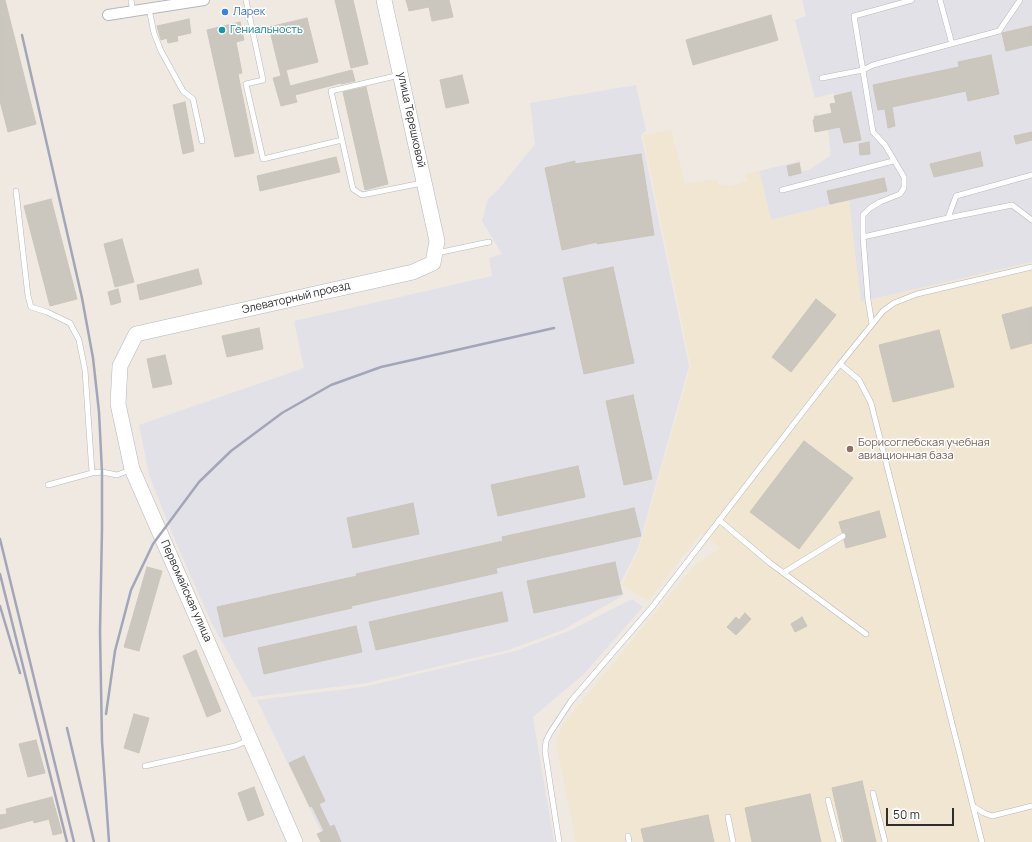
<!DOCTYPE html>
<meta charset="utf-8">
<style>
body{margin:0}
#map{position:relative;width:1032px;height:842px;overflow:hidden;background:#efe9e1;font-family:Manrope,sans-serif}
canvas{display:block}
.scale{position:absolute;left:886px;top:808px;width:68px;height:18px;box-sizing:border-box;border:2px solid #2e2e2e;border-top:0;padding-left:5px;font-size:12px;line-height:14px;white-space:nowrap;color:#2e2e2e;-webkit-text-stroke:3px #fff;paint-order:stroke}
</style>
<div id="map">
<canvas width="1032" height="842"></canvas>
<div class="scale">50 m</div>
</div>
<script>
const ctx = document.querySelector('canvas').getContext('2d');
ctx.lineJoin = 'round';
function paint(path, color) { ctx.fillStyle = color; ctx.fill(path, 'evenodd'); }
const shape = rows => new Path2D(rows.map(r => 'M' + r).join(''));
function strokePath(path, color, width, dash) { ctx.strokeStyle = color; ctx.lineWidth = width; ctx.lineCap = dash ? 'butt' : 'round'; ctx.setLineDash(dash || []); ctx.stroke(path); }
function label(font, color, halo, rows, align = 'center') {
  ctx.font = font + ' Manrope,sans-serif'; ctx.lineWidth = 3; ctx.setLineDash([]); ctx.textBaseline = 'middle'; ctx.strokeStyle = halo; ctx.fillStyle = color; for (const [text, x, y, turn = 0] of rows) {
    ctx.save(); ctx.translate(x, y); ctx.rotate((+turn || 0) * Math.PI / 180); ctx.textAlign = isNaN(turn) ? turn : align; if (halo) ctx.strokeText(text, 0, 0); ctx.fillText(text, 0, 0); ctx.restore();
  }
}
paint(shape([
 [802,0,1032,0,1032,262,860,302,849,201,771,220,759,171,800,161,802,171,809,170,831,155,828,130,815,132,813,120,815,119,814,114,817,113,818,116,822,115,823,117,832,115,830,104,836,103,834,93,815,98,795,20,806,16],
 [636,85,646,131,641,135,689,366,638,548,620,584,624,595,563,630,508,650,367,683,253,697,213,626,175,540,149,475,139,425,304,368,294,321,492,276,489,258,502,254,482,221,488,199,498,190,535,144,530,103],
 [632,599,643,607,583,675,533,717,554,842,326,842,257,700,363,687,515,651,569,631]
]), '#e3e1e8');
paint(shape([
 [671,130,685,184,717,179,718,184,729,186,747,182,746,174,759,171,771,220,849,201,861,302,1032,262,1032,842,576,842,557,747,557,739,563,724,694,566,720,548,701,533,649,600,640,596,622,585,639,549,691,366,643,135]
]), '#f0e6d1');
const building = shape([
 [0,0,5,0,36,124,8,132,0,101,0,0],
 [335,0,353,0,368,64,351,68,335,0],
 [406,0,449,0,453,17,432,21,429,7,409,11,406,0],
 [771,15,778,40,693,65,686,40,771,15],
 [307,18,318,62,286,70,290,86,352,70,355,81,341,84,341,83,295,95,297,102,281,106,273,78,281,76,269,27,307,18],
 [189,19,191,33,177,36,178,41,168,43,167,38,161,40,157,26,189,19],
 [240,22,244,40,236,42,242,73,238,74,254,153,235,157,207,30,240,22],
 [1032,26,1032,45,1006,51,1002,33,1032,26],
 [991,55,999,94,968,101,966,91,892,107,895,126,888,128,885,109,878,110,873,85,959,67,958,62,991,55],
 [462,75,469,103,446,108,440,80,462,75],
 [366,87,388,184,365,190,343,92,366,87],
 [851,92,861,140,844,143,840,127,815,132,813,120,815,119,814,117,832,113,830,104,836,103,834,96,851,92],
 [185,102,194,151,183,154,173,105,185,102],
 [1032,132,1032,140,1016,144,1014,136,1032,132],
 [869,142,870,154,860,155,859,144,869,142],
 [980,152,983,166,934,177,930,164,980,152],
 [641,154,654,235,597,244,597,242,562,250,545,168,575,161,575,164,641,154],
 [336,157,340,172,260,191,257,176,336,157],
 [799,163,801,173,789,176,787,166,799,163],
 [884,178,887,191,830,204,827,191,884,178],
 [51,199,77,299,50,306,24,206,51,199],
 [122,239,134,282,115,287,104,244,122,239],
 [613,267,634,363,584,374,563,278,613,267],
 [198,269,202,284,140,300,137,285,198,269],
 [118,289,121,302,111,305,108,292,118,289],
 [816,299,836,315,791,372,772,357,816,299],
 [1032,307,1032,343,1011,349,1002,315,1032,307],
 [259,328,263,349,227,357,222,336,259,328],
 [939,330,954,387,893,402,879,345,939,330],
 [165,355,172,384,153,388,147,359,165,355],
 [633,395,652,479,624,485,606,401,633,395],
 [804,441,853,478,799,549,750,512,804,441],
 [578,466,585,497,498,516,491,485,578,466],
 [413,503,419,534,353,548,347,518,413,503],
 [634,508,641,536,496,568,497,573,351,606,352,608,224,637,217,607,357,576,356,574,503,541,502,537,634,508],
 [879,511,886,537,846,548,844,540,847,536,845,533,842,532,839,522,879,511],
 [615,562,622,594,534,613,527,581,615,562],
 [147,567,162,571,139,651,124,647,147,567],
 [502,592,508,621,376,650,369,622,502,592],
 [745,613,751,619,736,635,727,627,736,617,739,620,745,613],
 [802,617,807,626,795,632,791,624,802,617],
 [356,626,362,652,264,674,258,648,356,626],
 [196,650,221,711,207,717,183,656,196,650],
 [134,714,149,718,139,753,124,748,134,714],
 [36,740,45,773,28,777,19,744,36,740],
 [304,756,325,801,319,804,330,827,334,825,341,842,321,842,317,834,324,831,312,806,310,807,289,763,304,756],
 [862,781,876,842,844,842,832,788,862,781],
 [254,787,264,815,248,821,238,793,254,787],
 [810,794,821,842,752,842,745,808,810,794],
 [52,797,62,833,53,835,49,819,34,823,33,820,0,829,0,815,7,814,6,809,52,797],
 [708,815,714,842,644,842,641,829,708,815]
]);
paint(building, '#cbc7bf');
strokePath(building, '#cbc5ba', 1);
const lane = shape([
 [131,0,133,12],
 [246,0,263,80,246,84,263,159,342,140,331,91,400,75],
 [940,0,952,44],
 [149,9,154,33,161,51,183,91,193,99,202,141],
 [822,78,863,70,873,65,999,31,1020,0],
 [342,140,353,189,362,195,422,183],
 [782,190,893,161],
 [16,191,28,296,31,307,47,312,70,323,79,340,85,370,92,473,102,472,117,475,130,470],
 [948,218,956,196,1032,175],
 [863,237,863,215,870,208,880,202,900,194,904,188,904,177,885,145,873,132,854,16,912,0],
 [437,253,489,242],
 [872,324,868,300,863,237,948,218,1012,205,1032,220],
 [840,364,859,380,871,403,982,842],
 [48,485,92,473],
 [719,520,770,563,866,634],
 [783,573,843,536],
 [145,766,235,746,249,740],
 [873,793,885,842],
 [828,800,839,842],
 [974,807,984,813,992,816,1032,806],
 [728,817,733,842],
 [628,836,629,842],
 [559,842,545,751,546,741,550,733,571,701,653,606,840,364,883,311,894,303,917,294,1032,267]
]);
const street = shape([
 [108,15,204,0]
]);
const secondary = shape([
 [295,842,132,469,118,404,120,366,136,334,413,272,433,263,437,241,384,0]
]);
strokePath(lane, '#b4b7c1', 6);
strokePath(street, '#b4b7c1', 12);
strokePath(secondary, '#b4b7c1', 16);
strokePath(lane, '#fff', 5);
strokePath(street, '#fff', 10);
strokePath(secondary, '#fff', 15);
strokePath(shape([
 [22,35,82,298,93,358,99,412,102,472,102,529,100,632,102,741,109,842],
 [0,539,74,842],
 [0,574,67,842],
 [0,606,20,673],
 [106,714,115,651,131,590,153,544,199,482,231,451,282,413,331,385,381,367,554,328],
 [67,728,94,842]
]), '#a3a6b8', 2.5);
for (const [x, y, r, color] of [
 [225,12,4,"#3f7fe0"],
 [222,30,4,"#0f9aa8"],
 [850,449,4,"#8d6e63"]
]) { const dot = new Path2D(); dot.arc(x, y, r, 0, 2 * Math.PI); ctx.fillStyle = color; ctx.fill(dot); strokePath(dot, '#fff', 1.5); }
label('11px', '#366cbe', '#fff', [
 ["Ларек",233,12]
], 'left');
label('11px', '#0d838f', '#fff', [
 ["Гениальность",230,30]
], 'left');
label('11px', '#2e2e2e', '#fff', [
 ["улица Терешковой",411,120,78],
 ["Элеваторный проезд",296,298,-13],
 ["Первомайская улица",186,591,66]
]);
label('11px', '#785e54', '#fff', [
 ["Борисоглебская учебная",858,443],
 ["авиационная база",858,456]
], 'left');
</script>
